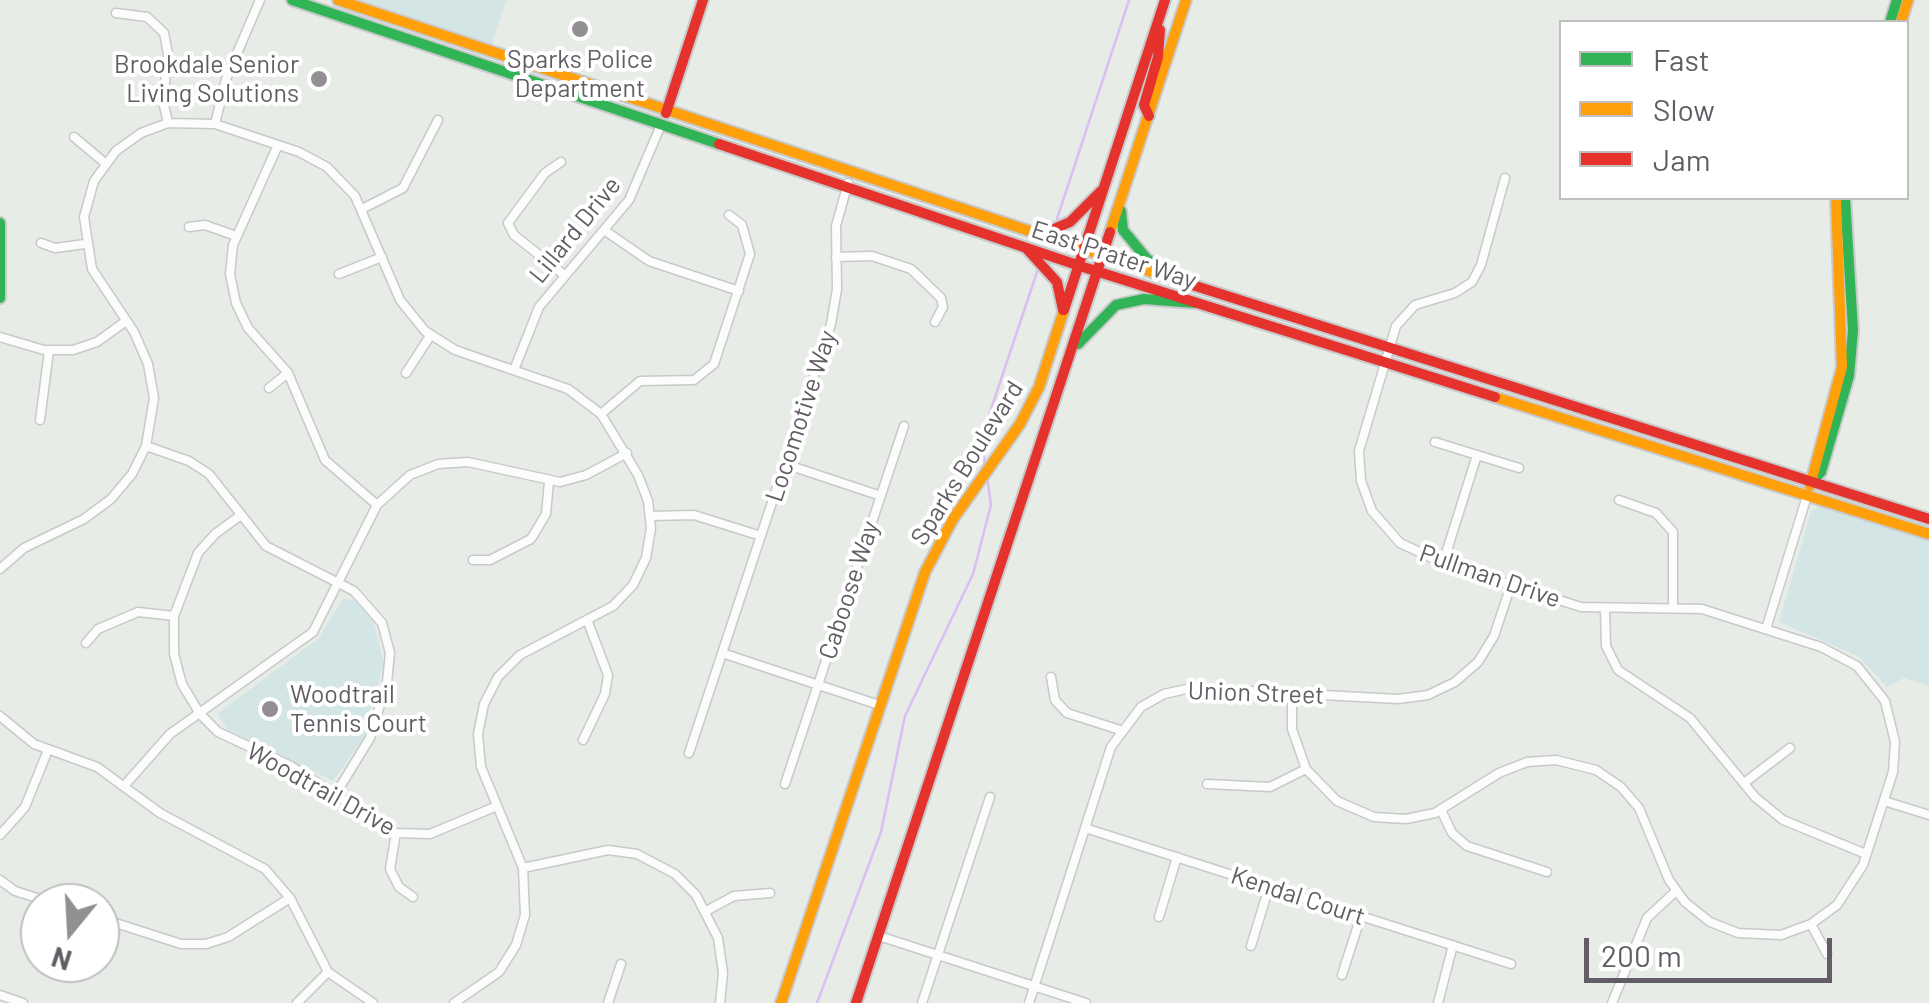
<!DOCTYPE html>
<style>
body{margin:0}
#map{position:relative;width:1929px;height:1003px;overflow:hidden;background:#e7ece7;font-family:Barlow,sans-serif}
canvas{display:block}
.legend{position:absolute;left:1559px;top:20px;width:350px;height:180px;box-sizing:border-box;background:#fff;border:2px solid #c0bec1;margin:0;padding:12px 18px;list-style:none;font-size:30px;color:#625d64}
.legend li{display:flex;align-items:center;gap:20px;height:50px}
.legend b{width:50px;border:2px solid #c0bec1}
.north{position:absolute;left:20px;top:883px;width:100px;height:100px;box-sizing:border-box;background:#fff;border:2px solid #c0bec1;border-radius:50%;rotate:198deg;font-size:28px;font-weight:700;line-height:40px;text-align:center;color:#625d64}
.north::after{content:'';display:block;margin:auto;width:35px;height:45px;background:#918f92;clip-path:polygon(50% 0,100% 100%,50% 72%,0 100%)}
.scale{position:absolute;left:1584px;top:938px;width:248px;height:45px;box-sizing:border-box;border:5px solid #625d64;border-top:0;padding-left:12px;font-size:30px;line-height:35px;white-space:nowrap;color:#625d64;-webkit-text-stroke:8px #fff;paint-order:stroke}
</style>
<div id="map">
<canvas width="1929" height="1003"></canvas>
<ul class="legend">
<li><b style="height:12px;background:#30b455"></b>Fast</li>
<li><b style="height:12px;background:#ff9f0a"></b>Slow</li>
<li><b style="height:12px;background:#e5322d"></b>Jam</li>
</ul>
<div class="north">N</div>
<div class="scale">200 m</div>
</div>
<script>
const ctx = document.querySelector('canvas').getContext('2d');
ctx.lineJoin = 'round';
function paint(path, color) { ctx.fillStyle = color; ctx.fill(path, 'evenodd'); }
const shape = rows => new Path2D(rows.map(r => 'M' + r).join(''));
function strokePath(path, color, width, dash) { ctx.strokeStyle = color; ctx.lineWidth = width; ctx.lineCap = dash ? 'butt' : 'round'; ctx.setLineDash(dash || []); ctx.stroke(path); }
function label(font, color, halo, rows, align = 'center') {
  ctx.font = font + ' Barlow,sans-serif'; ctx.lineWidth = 8; ctx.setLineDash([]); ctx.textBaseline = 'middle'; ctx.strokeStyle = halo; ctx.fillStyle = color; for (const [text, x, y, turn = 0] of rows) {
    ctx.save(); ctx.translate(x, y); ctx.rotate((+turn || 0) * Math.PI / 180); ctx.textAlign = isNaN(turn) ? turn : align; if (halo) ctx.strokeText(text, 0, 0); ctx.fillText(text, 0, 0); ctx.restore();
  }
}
paint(shape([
 [360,0,506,0,492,44],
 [1824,505,1929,539,1929,686,1904,678,1887,687,1858,656,1779,622,1811,511],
 [343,599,354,600,373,620,384,663,363,739,333,781,228,730,217,714,318,639]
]), '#d3e5e5');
strokePath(shape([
 [1057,219,1129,0],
 [985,464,981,439,1038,269],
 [817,1003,881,832,905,716,973,574,991,505,987,477]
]), '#dabef4', 2.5);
const street = shape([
 [116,13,147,17,164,33,168,54,163,101,168,123],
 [215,124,226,79,260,0],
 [74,137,105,163],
 [278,145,233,245,230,274,236,303,248,328,288,373,325,460,377,505],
 [561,162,545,173,508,223,514,235,563,274],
 [362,209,403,188,438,120],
 [189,227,205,225,236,236],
 [604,230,649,261,739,291],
 [41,243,55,248,85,244],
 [836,257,872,256,911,269,941,298,943,307,935,322],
 [339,274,382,257],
 [0,337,44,350,73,350,97,342,126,321],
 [514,370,539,307,629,200,661,125],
 [406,373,430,336],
 [269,388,288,373],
 [601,414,640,381,694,380,714,364,750,254,742,225,729,215],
 [40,420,49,351],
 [1435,442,1519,468],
 [146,446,189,461,209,474,266,546,354,591,382,623,390,653,387,682,370,738,335,795],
 [785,464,881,496],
 [1619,500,1656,513,1673,532,1673,607],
 [241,515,215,534,198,553,174,616,174,654,182,684,200,714,218,732,291,766,396,833,430,834,497,806],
 [651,516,694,515,761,536],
 [473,560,490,560,531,539,546,514,549,482],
 [1443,563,1477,455],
 [0,569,24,548,84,519,111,499,132,474,146,446,154,398,148,364,134,332,92,269,84,217,94,181,116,151,141,133,168,123,215,124,299,152,327,167,355,196,400,300,425,331,455,350,568,389,601,414,638,475,648,501,651,528,646,558,633,585,613,606,520,655,498,677,484,704,478,734,481,767,523,868,525,915,516,945,499,972,454,1003],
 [1605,609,1606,646,1618,670,1690,718,1755,797,1783,820,1866,854],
 [1766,629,1807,496],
 [86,643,98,629,138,612,174,616],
 [722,653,879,705],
 [1051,677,1055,700,1067,713,1120,730],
 [1292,693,1292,729,1306,769,1337,801,1374,817,1406,819,1435,813,1499,773,1527,762,1556,760,1596,770,1621,787,1639,808,1669,880,1685,902,1710,922,1738,933,1781,935,1811,924,1837,905,1863,865,1893,772,1895,742,1885,701,1857,666,1821,647,1702,609,1581,607,1443,563,1400,543,1372,511,1361,481,1359,451,1396,326,1415,305,1455,293,1472,282,1481,265,1505,178],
 [0,716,34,744,97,767,160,813,265,869,290,898,328,972,373,1003],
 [583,740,605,694,608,675,588,622],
 [689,753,831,324,837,289,836,226,848,183],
 [1744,783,1790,748],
 [785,784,904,426],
 [1207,784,1270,787,1306,769],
 [124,786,170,734,313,632,377,505,410,475,438,464,468,462,560,482,586,475,627,453],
 [1884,801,1929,815],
 [1441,810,1452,833,1467,846,1547,872],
 [1085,828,1511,964],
 [396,833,390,869,399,887,413,897],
 [0,835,25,807,48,750],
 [523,868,608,850,637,854,675,874,696,895,718,938,723,973,720,1003],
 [0,880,15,891,53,903],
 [706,911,734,896,770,893],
 [1159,917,1177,857],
 [100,918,181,944,206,944,228,937,290,898],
 [1811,924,1827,954],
 [879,936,1086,1003],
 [1251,946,1269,887],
 [1342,975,1361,916],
 [0,995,23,1003],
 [297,1003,328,972],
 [608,1003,621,964],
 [922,1003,990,797],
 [1029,1003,1111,747,1141,707,1164,694,1191,688,1398,699,1428,695,1455,682,1478,662,1494,636,1511,585],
 [1438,1003,1453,945],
 [1612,1003,1647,918,1676,891]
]);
const fast = shape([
 [292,0,719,144],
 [1890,22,1897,0],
 [1121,211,1123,230,1147,259,1175,278],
 [0,223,0,298],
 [1078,344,1116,305,1144,299,1195,303],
 [1812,481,1821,472,1849,376,1853,330,1845,198]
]);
const slow = shape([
 [338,0,1164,276],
 [1901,22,1908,0],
 [1110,232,1186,0],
 [1495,397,1929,534],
 [1810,486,1842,367,1836,198],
 [781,1003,925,572,953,519,1020,424,1039,387,1064,310]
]);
const jam = shape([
 [666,113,703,0],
 [1149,116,1144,105,1158,57,1160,30],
 [719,144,1080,266,1495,397],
 [1040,235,1070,222,1101,191],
 [1026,248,1057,282,1063,310],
 [1164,276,1929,519],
 [1064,310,1165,0],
 [856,1003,1110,232]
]);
strokePath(street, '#c8c9c9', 11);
strokePath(fast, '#c8c9ca', 14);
strokePath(slow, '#c8c9ca', 14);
strokePath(jam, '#c8c9ca', 14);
strokePath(street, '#fbfcfb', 8);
strokePath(fast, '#30b455', 10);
strokePath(slow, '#ff9f0a', 10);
strokePath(jam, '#e5322d', 10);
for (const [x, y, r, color] of [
 [580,29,10,"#918f92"],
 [319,79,10,"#918f92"],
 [270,709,10,"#918f92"]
]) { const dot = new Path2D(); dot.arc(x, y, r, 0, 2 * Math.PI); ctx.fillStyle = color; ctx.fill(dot); strokePath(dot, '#fff', 4); }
label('25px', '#625d64', '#fff', [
 ["Sparks Police",580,60],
 ["Department",580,89],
 ["Brookdale Senior",299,65,"right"],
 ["Living Solutions",299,94,"right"],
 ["Woodtrail",290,695,"left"],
 ["Tennis Court",290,724,"left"]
]);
label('25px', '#625d64', '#fff', [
 ["Lillard Drive",575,230,-51],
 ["East Prater Way",1114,255,18],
 ["Locomotive Way",801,416,-72],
 ["Sparks Boulevard",967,463,-58],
 ["Pullman Drive",1490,576,19],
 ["Caboose Way",849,590,-72],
 ["Union Street",1256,693,2],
 ["Woodtrail Drive",321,789,29],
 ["Kendal Court",1298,896,18]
]);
</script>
